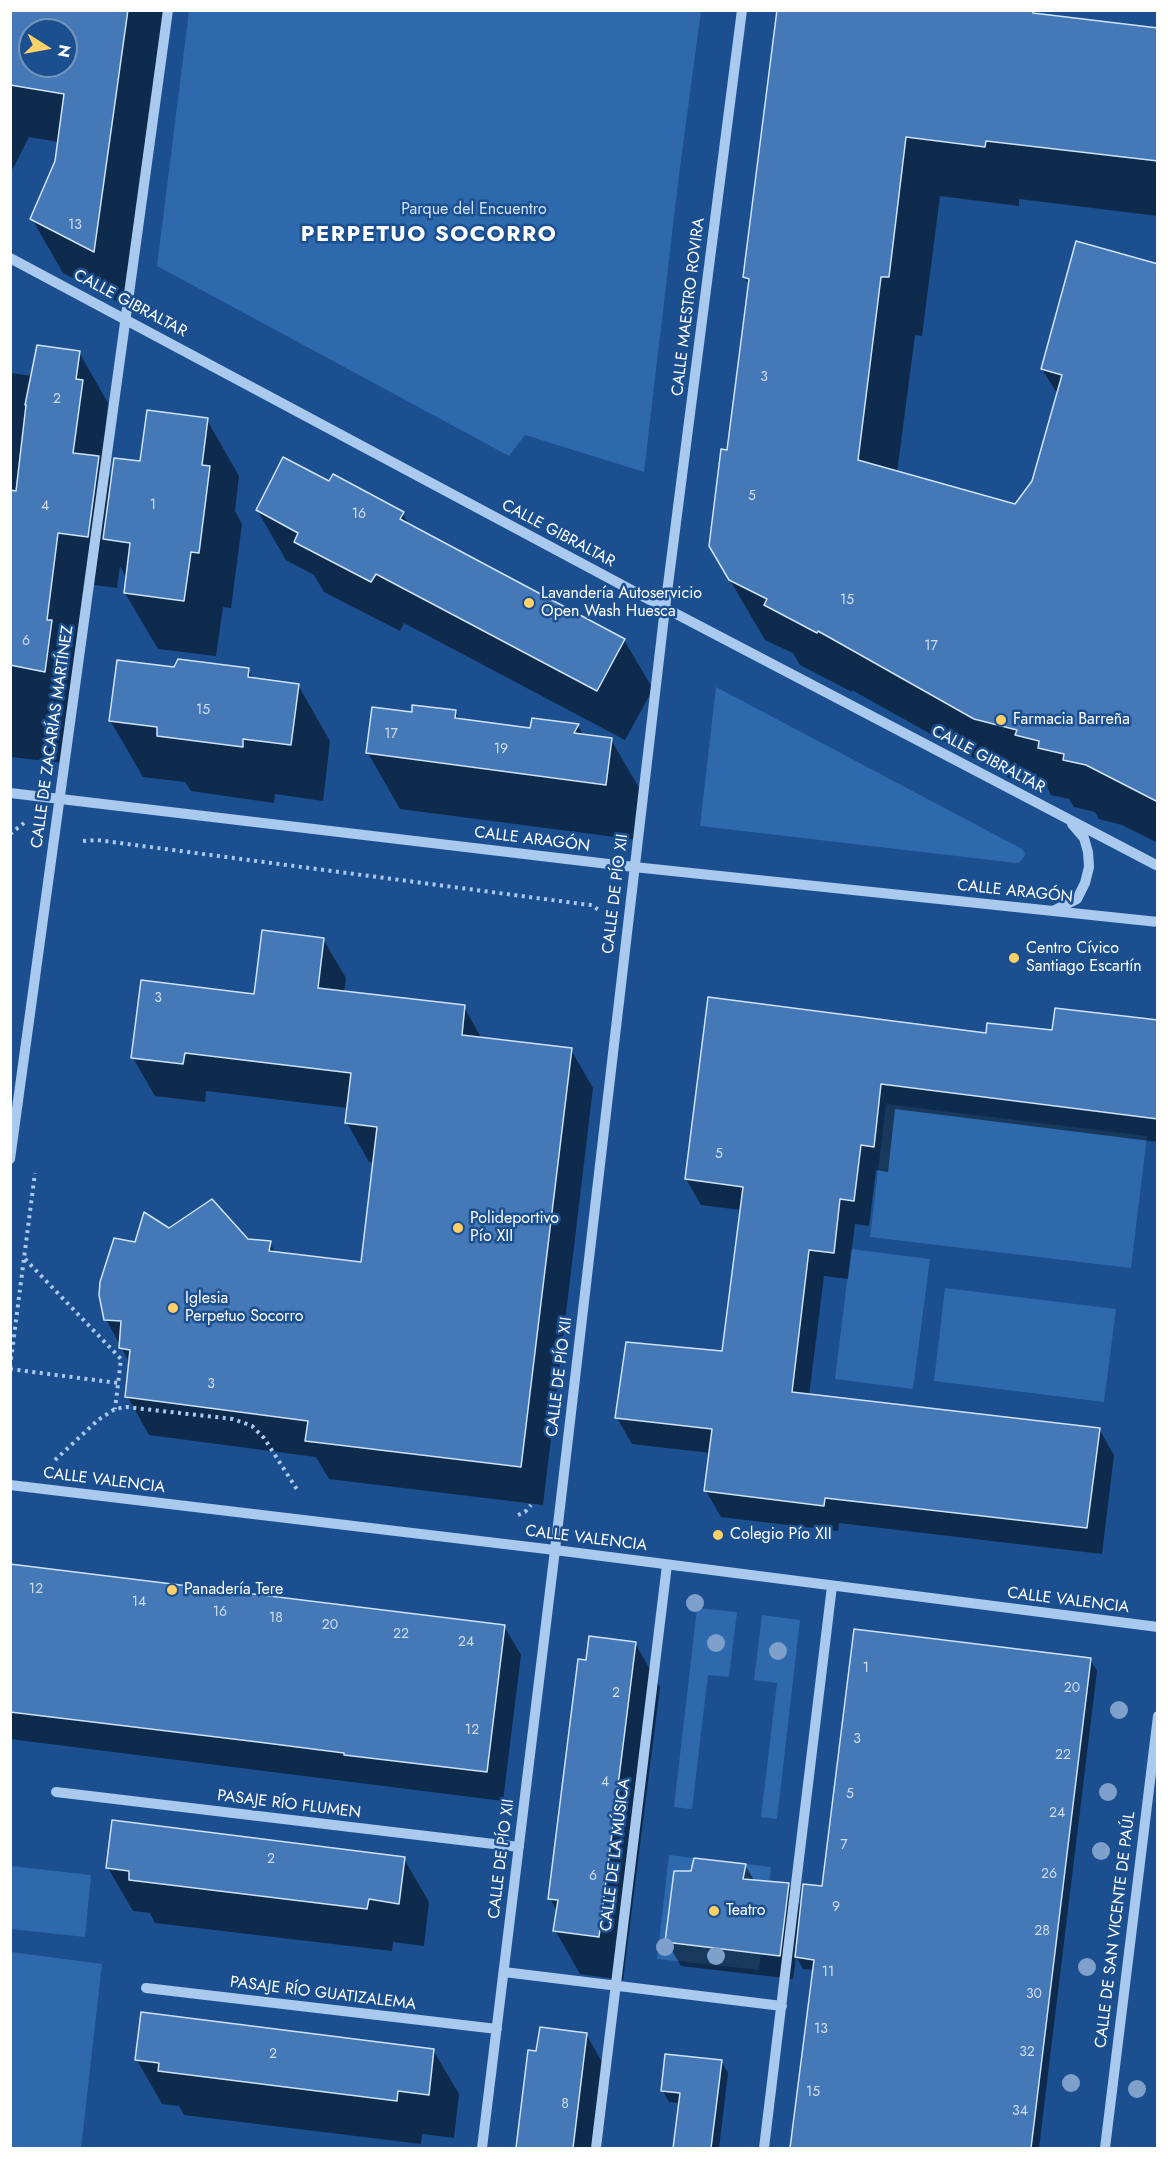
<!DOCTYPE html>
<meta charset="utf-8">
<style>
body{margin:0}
#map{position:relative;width:1168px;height:2159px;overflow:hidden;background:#1b4f8f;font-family:Jost,sans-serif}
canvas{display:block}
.frame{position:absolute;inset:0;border:12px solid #fff;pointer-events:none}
.north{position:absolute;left:18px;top:18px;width:60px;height:60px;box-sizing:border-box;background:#1b4f8f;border:2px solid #7695bc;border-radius:50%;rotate:101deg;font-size:16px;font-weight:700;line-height:24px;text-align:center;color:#fff}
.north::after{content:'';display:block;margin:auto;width:21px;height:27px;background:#ffd166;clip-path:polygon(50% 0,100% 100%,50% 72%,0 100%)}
</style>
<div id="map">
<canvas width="1168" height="2159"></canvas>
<div class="frame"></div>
<div class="north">N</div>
</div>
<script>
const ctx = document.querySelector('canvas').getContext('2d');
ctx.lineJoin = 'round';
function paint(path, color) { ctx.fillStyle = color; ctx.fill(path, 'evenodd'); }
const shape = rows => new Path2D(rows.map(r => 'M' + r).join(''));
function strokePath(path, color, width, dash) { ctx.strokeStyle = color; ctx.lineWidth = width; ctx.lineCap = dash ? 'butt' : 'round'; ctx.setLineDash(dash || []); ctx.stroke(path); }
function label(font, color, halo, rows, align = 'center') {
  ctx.font = font + ' Jost,sans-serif'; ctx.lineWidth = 5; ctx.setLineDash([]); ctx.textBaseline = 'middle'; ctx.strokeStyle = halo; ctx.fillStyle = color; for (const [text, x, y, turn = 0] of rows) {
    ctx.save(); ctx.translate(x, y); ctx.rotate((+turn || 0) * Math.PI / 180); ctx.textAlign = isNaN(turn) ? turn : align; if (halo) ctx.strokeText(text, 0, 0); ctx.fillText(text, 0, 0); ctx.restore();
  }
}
paint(shape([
 [189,11,701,11,679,175,644,472,525,435,509,456,157,266],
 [716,687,1022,849,1025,853,1024,857,1020,862,1016,863,700,826],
 [886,1104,1147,1136,1131,1268,870,1237],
 [851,1249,930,1259,913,1389,835,1379],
 [945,1288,1116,1309,1104,1402,934,1381],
 [697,1608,737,1612,729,1677,708,1675,692,1809,674,1807],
 [762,1615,800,1620,777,1819,761,1817,777,1683,754,1680],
 [669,1855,694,1858,692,1872,674,1871,666,1942,763,1881,744,1879,746,1864,771,1867,759,1970,657,1959],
 [11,1866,91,1875,85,1937,11,1929],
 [11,1952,102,1964,81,2148,11,2148]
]), '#2e69ad');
paint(shape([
 [10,10,166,10,125,306,63,273,32,219,57,161,59,142,29,137,10,174],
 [30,30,66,30,66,66,30,66],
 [778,10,1034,10,1037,15,1158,30,1158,216,1019,199,1019,206,940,196,922,336,915,335,897,473,1016,506,1034,481,1058,395,1042,369,1158,266,1158,843,1122,825,1099,819,1095,812,1074,807,1069,799,1051,795,1047,787,1009,778,852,690,852,692,800,665,793,653,765,640,710,546,728,452,750,287,744,277],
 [79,352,108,403,106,423,107,472,112,482,207,420,239,476,235,511,242,524,231,608,223,607,216,656,158,649,125,593,127,579,120,566,117,588,87,584,64,763,10,757,10,373,32,376],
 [257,510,402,513,410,526,624,640,653,689,625,740,404,623,400,631,324,592,314,575,286,560],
 [175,669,248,670,253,679,298,685,330,741,323,801,275,794,274,803,191,791,185,782,143,777,110,720],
 [455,712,460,720,532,729,578,726,584,736,611,740,644,796,638,840,400,809,368,753],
 [323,939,346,978,344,993,464,1007,482,1039,571,1050,593,1088,543,1505,329,1479,316,1457,149,1435,127,1396,130,1364,106,1319,136,1244,169,1229,270,1243,275,1252,362,1263,375,1162,369,1162,347,1123,348,1108,206,1091,205,1102,155,1096,133,1058,255,995],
 [709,999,987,1034,1054,1032,1158,1022,1158,1142,895,1109,888,1172,876,1170,869,1226,855,1224,848,1279,824,1276,809,1396,1099,1429,1114,1455,1102,1554,839,1523,838,1531,721,1517,706,1491,711,1453,632,1444,617,1418,723,1353,741,1210,701,1205,686,1179],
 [10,1565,504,1626,521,1655,503,1801,10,1739],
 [635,1643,660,1687,623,1980,580,1974,555,1930,557,1912,550,1898,587,1662],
 [1090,1659,1097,1671,1039,2148,792,2148,814,1970,803,1969,796,1956,793,1979,681,1966,667,1942,692,1873,745,1865,755,1882,788,1884,802,1909,823,1887],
 [404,1859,429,1902,424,1946,393,1942,392,1951,155,1923,150,1913,133,1911,108,1868],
 [586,2034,610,2076,601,2148,518,2148,530,2052,538,2053],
 [433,2050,459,2094,454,2138,422,2134,421,2144,184,2115,179,2106,162,2104,137,2060],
 [721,2061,728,2073,719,2148,675,2148,680,2103,669,2102,663,2091]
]), '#0007');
const building = shape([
 [10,10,128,10,94,252,30,219,55,161,64,94,10,85,10,10],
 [30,30,66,30,66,66,30,66,30,30],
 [777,10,1033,10,1033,13,1158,28,1158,161,986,141,985,147,906,137,889,277,881,277,858,460,1015,504,1032,481,1062,375,1041,369,1076,241,1158,264,1158,802,1086,765,1063,760,1064,754,1038,748,1039,741,1015,735,1017,730,974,719,818,631,817,633,764,605,767,599,729,580,709,546,721,449,727,450,749,279,743,277,777,10],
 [37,345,80,351,76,379,83,380,73,453,99,456,88,537,58,533,47,620,52,620,45,672,10,665,10,490,16,491,26,405,25,405,37,345],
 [147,410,208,418,202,465,210,466,199,553,191,552,184,601,124,593,130,543,103,539,114,458,140,461,147,410],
 [283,457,329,481,333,474,404,512,400,519,625,639,597,691,376,574,371,582,294,542,298,533,256,510,283,457],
 [178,659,249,668,248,677,299,684,291,745,243,739,243,747,157,736,157,727,109,721,117,660,174,667,178,659],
 [412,705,456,710,455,718,530,728,532,718,579,724,574,733,612,738,606,785,366,753,372,707,412,712,412,705],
 [262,930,324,938,318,988,465,1005,462,1035,572,1048,521,1467,305,1441,308,1421,125,1397,130,1350,119,1348,121,1321,104,1320,99,1295,100,1282,114,1238,135,1242,144,1212,169,1228,212,1199,248,1239,271,1241,269,1251,361,1262,377,1127,345,1123,351,1073,185,1053,183,1064,131,1058,141,980,254,994,262,930],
 [708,997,986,1033,987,1023,1052,1030,1055,1008,1158,1020,1158,1119,881,1084,874,1147,861,1145,854,1201,840,1199,834,1253,809,1250,792,1392,1100,1428,1087,1528,825,1498,824,1506,704,1491,712,1429,615,1418,626,1342,722,1351,743,1187,685,1179,708,997],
 [10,1564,505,1625,487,1772,344,1755,344,1753,258,1742,10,1712,10,1564],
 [854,1629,1091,1658,1031,2148,790,2148,814,1960,795,1957,803,1884,822,1886,854,1629],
 [589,1636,636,1642,599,1937,553,1931,558,1900,548,1899,578,1659,586,1660,589,1636],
 [112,1820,405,1857,399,1904,369,1899,367,1909,129,1880,129,1871,106,1868,112,1820],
 [694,1858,746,1864,743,1879,789,1883,780,1956,665,1942,674,1871,691,1871,694,1858],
 [141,2012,434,2049,429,2095,398,2091,397,2101,158,2071,159,2063,135,2060,141,2012],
 [540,2027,587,2033,573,2148,516,2148,528,2050,536,2051,540,2027],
 [665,2054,722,2060,711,2148,673,2148,680,2093,661,2091,665,2054]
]);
paint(building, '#4478b7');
strokePath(building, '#cfe3fa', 1.5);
strokePath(shape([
 [10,834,24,823],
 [83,841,97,840,582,904,592,905,600,911],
 [25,1259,121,1359,115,1409],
 [10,1367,35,1173],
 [10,1369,118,1383],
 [55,1460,98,1420,115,1409,126,1407,233,1419,252,1426,264,1438,298,1491],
 [518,1515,525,1512,531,1505]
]), '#a9c9ee', 4, [3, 4.5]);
strokePath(shape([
 [10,258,665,608,1158,866],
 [10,793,634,867,1158,922],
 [1055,910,1077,899,1085,883,1089,867,1088,852,1084,838,1072,824],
 [10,1159,168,10],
 [10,1485,555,1550,1158,1627],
 [56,1792,519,1847],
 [504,1972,782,2006],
 [146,1988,497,2029],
 [482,2148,555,1550,665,608,742,10],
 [596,2148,667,1565],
 [764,2148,832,1586],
 [1105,2148,1158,1716]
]), '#a9c9ee', 10);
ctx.fillStyle = '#7ea0ca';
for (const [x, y] of [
 [695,1603],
 [716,1643],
 [778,1651],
 [1119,1710],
 [1108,1792],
 [1101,1851],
 [665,1947],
 [716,1956],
 [1087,1967],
 [1071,2083],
 [1137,2089]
]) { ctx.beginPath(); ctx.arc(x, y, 9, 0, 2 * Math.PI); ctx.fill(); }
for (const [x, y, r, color] of [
 [529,603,6,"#ffd166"],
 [1001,720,6,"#ffd166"],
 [1014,958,6,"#ffd166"],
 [458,1228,6,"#ffd166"],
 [173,1308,6,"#ffd166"],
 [718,1535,6,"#ffd166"],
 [172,1590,6,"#ffd166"],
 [714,1911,6,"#ffd166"]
]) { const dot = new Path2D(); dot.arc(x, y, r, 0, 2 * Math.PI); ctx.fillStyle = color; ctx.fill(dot); strokePath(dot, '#1b4f8f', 2); }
label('14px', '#d0dded', null, [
 ["13",75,226],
 ["3",764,378],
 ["2",57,400],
 ["5",752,497],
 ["1",153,506],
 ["4",45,507],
 ["16",359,515],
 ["15",847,601],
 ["6",26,642],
 ["17",931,647],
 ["15",203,711],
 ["17",391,735],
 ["19",501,750],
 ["3",158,999],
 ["5",719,1155],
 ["3",211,1385],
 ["12",36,1590],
 ["14",139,1603],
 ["16",220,1613],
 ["18",276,1619],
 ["20",330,1626],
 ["22",401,1635],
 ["24",466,1643],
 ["1",866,1669],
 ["20",1072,1689],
 ["2",616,1694],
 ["12",472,1731],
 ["3",857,1740],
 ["22",1063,1756],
 ["4",605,1783],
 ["5",850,1795],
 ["24",1057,1814],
 ["7",844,1846],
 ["2",271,1860],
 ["26",1049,1875],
 ["6",593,1877],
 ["9",836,1908],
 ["28",1042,1932],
 ["11",828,1973],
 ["30",1034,1995],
 ["13",821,2030],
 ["32",1027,2053],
 ["2",273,2055],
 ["15",813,2093],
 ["8",565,2105],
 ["34",1020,2112]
]);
label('16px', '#cfe3fa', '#1b4f8f', [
 ["Parque del Encuentro",474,210]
]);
label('16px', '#fff', '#1b4f8f', [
 ["CALLE GIBRALTAR",130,304,28],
 ["CALLE MAESTRO ROVIRA",689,307,-83],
 ["CALLE GIBRALTAR",558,534,28],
 ["CALLE DE ZACARÍAS MARTÍNEZ",53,737,-82],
 ["CALLE GIBRALTAR",988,760,28],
 ["CALLE ARAGÓN",532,840,7],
 ["CALLE ARAGÓN",1015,892,6],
 ["CALLE DE PÍO XII",616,894,-83],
 ["CALLE DE PÍO XII",560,1377,-83],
 ["CALLE VALENCIA",104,1481,7],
 ["CALLE VALENCIA",586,1539,7],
 ["CALLE VALENCIA",1068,1601,7],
 ["PASAJE RÍO FLUMEN",289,1805,7],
 ["CALLE DE LA MÚSICA",616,1855,-83],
 ["CALLE DE PÍO XII",502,1859,-83],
 ["CALLE DE SAN VICENTE DE PAÚL",1116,1930,-83],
 ["PASAJE RÍO GUATIZALEMA",323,1994,7]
]);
label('16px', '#fff', '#1b4f8f', [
 ["Lavandería Autoservicio",541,594],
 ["Open Wash Huesca",541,612],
 ["Farmacia Barreña",1013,720],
 ["Centro Cívico",1026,949],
 ["Santiago Escartín",1026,967],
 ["Polideportivo",470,1219],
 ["Pío XII",470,1237],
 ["Iglesia",185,1299],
 ["Perpetuo Socorro",185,1317],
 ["Colegio Pío XII",730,1535],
 ["Panadería Tere",184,1590],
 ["Teatro",726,1911]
], 'left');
ctx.letterSpacing = '1.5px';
label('bold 22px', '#fff', '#1b4f8f', [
 ["PERPETUO SOCORRO",429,236]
]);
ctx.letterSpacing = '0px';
</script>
